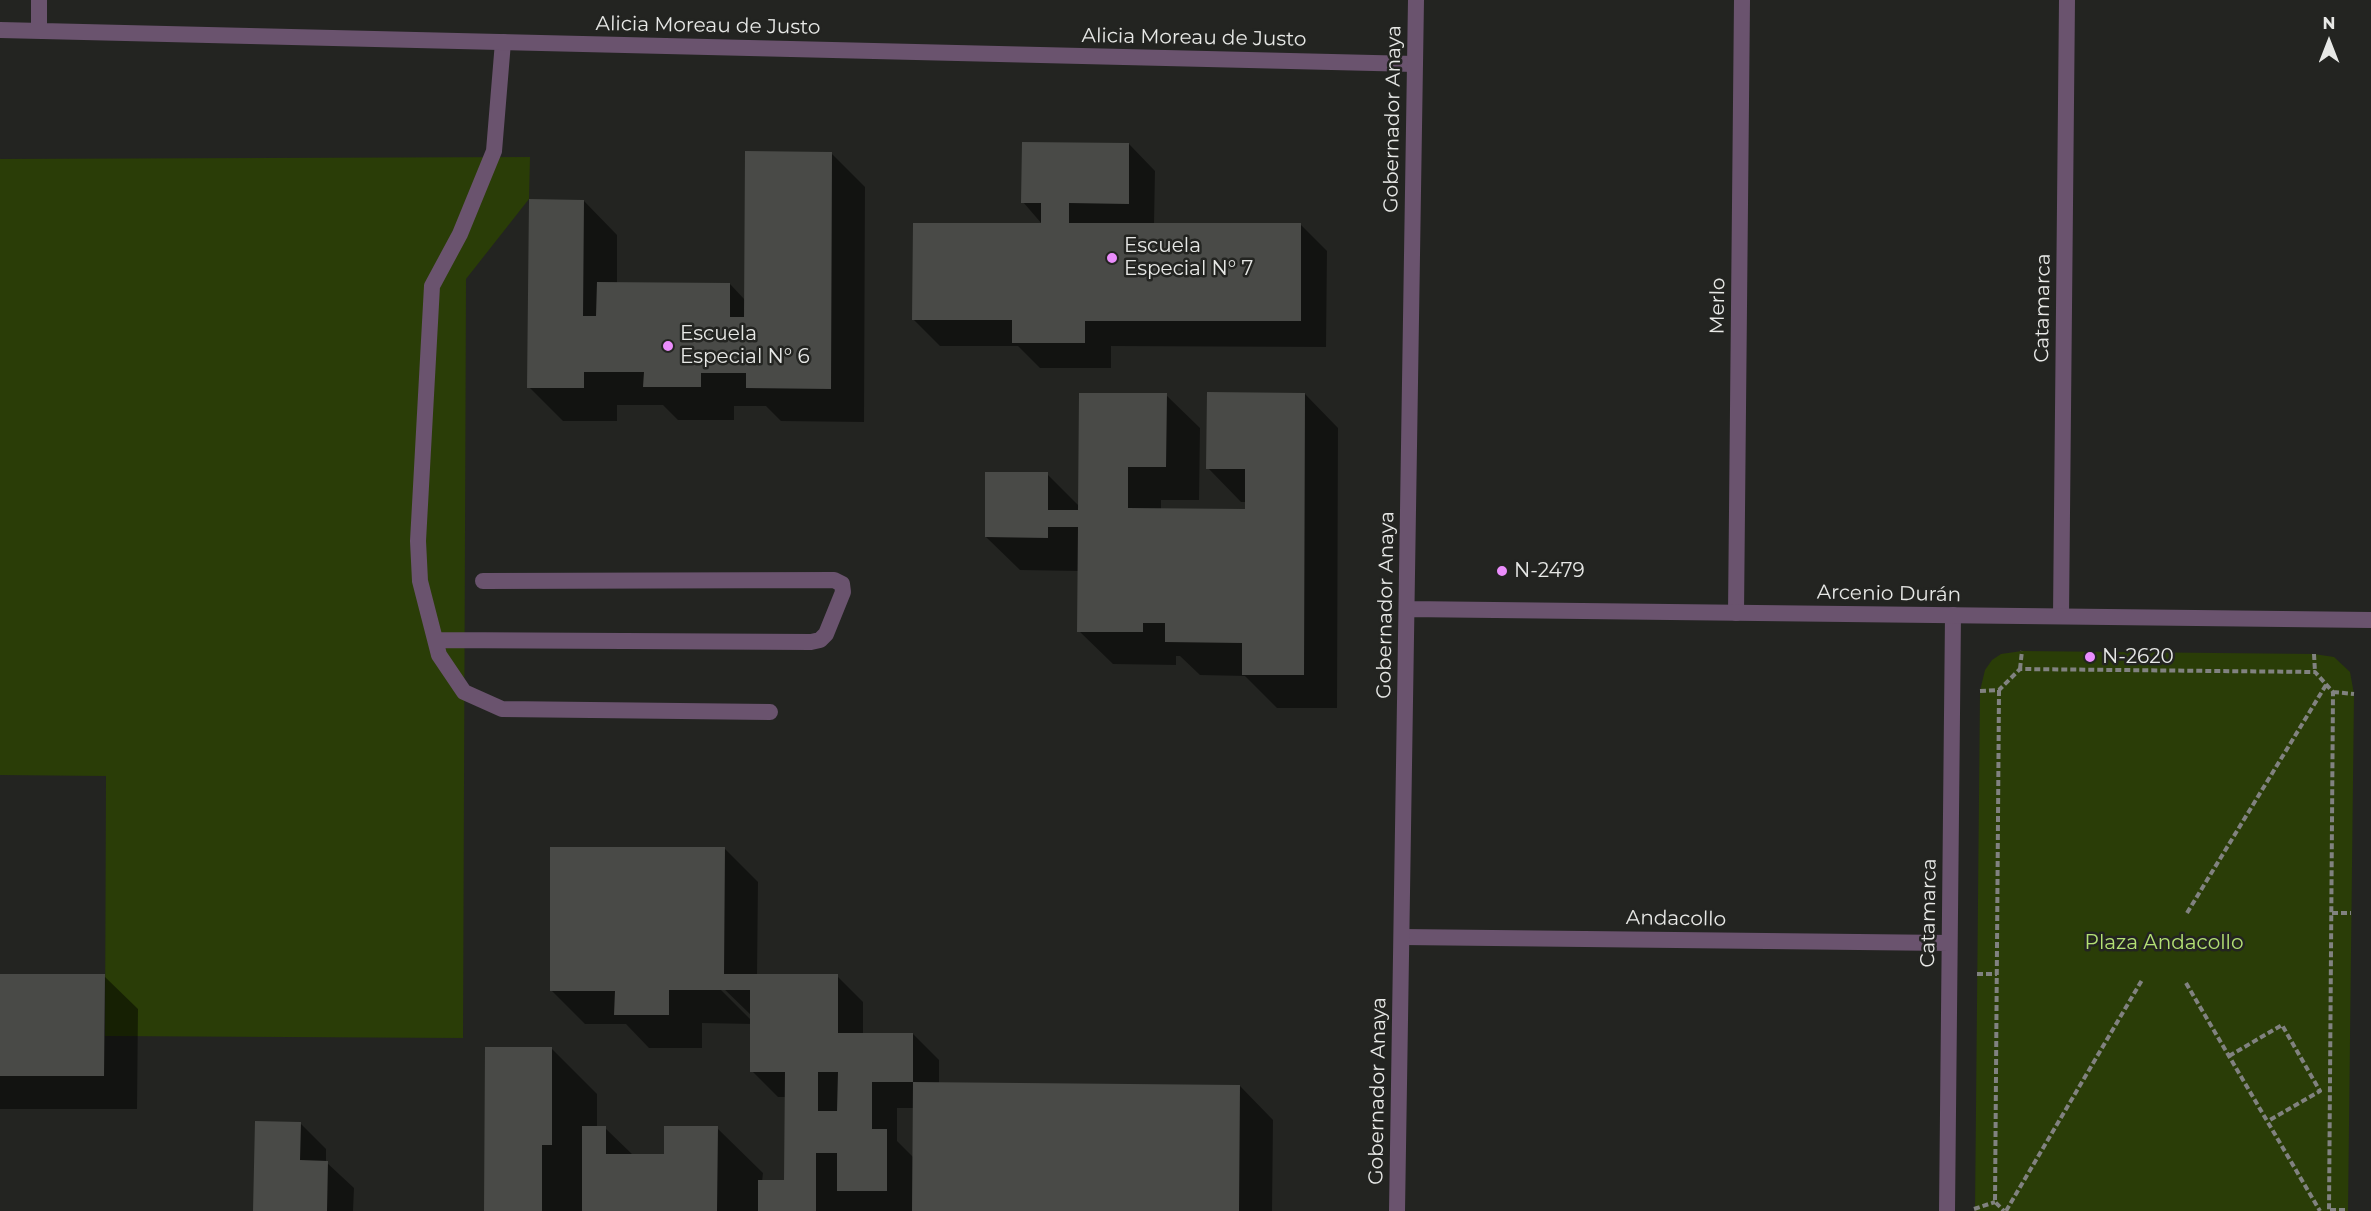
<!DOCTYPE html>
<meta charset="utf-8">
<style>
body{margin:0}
#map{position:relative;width:2371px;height:1211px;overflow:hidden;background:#232421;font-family:Montserrat,sans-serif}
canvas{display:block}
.north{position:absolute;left:2299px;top:12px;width:60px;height:60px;-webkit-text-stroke:4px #232421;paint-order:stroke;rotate:0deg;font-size:16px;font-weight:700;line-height:24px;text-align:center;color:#e7e8e6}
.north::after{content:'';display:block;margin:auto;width:21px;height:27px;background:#e7e8e6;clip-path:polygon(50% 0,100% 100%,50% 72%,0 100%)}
</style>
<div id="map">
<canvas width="2371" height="1211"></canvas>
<div class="north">N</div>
</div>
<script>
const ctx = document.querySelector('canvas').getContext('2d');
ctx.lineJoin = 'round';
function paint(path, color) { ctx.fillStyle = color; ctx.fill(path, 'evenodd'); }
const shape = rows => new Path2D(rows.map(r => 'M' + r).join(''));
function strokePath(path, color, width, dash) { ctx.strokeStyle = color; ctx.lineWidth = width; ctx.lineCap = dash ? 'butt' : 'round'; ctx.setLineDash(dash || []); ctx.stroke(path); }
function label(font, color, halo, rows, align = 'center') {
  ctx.font = font + ' Montserrat,sans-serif'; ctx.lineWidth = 5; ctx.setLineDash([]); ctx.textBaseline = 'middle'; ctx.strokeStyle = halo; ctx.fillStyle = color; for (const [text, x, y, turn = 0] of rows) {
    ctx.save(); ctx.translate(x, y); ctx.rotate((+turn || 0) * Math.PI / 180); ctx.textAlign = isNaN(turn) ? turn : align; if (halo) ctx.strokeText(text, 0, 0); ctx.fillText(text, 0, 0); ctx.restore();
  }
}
paint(shape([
 [530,157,529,199,466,279,463,1038,105,1036,106,776,0,775,0,159],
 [2022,651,2314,654,2334,657,2350,672,2354,694,2348,1211,1975,1211,1980,691,1985,670,1992,660,2001,654]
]), '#2a3d07');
paint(shape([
 [1129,144,1155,171,1154,224,1301,225,1327,251,1326,347,1111,346,1111,368,1040,368,1018,346,940,346,914,320,1042,224,1023,202],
 [831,153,865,187,864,422,781,421,766,406,734,406,734,420,678,420,663,405,617,405,617,421,563,421,529,387,584,201,617,235,617,283,730,284,745,300],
 [1305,394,1338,428,1337,708,1277,708,1245,676,1200,675,1180,656,1176,656,1176,665,1113,664,1079,631,1079,571,1020,570,986,537,1047,474,1080,507,1166,395,1200,428,1199,500,1161,500,1161,510,1246,511,1246,502,1241,502,1208,468],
 [724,848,758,882,757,976,837,976,863,1002,863,1034,913,1034,939,1060,939,1084,1240,1086,1273,1120,1272,1211,486,1211,552,1049,597,1094,597,1128,605,1128,633,1155,665,1155,717,1128,763,1173,762,1182,786,1182,786,1097,778,1097,752,1071,752,1024,702,1023,702,1048,649,1048,626,1024,585,1024,551,990],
 [720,985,752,1016,752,1021,718,987],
 [897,1108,914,1108,914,1158,897,1141],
 [0,975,104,976,138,1009,137,1109,0,1109],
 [300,1123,326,1149,326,1162,354,1188,353,1211,255,1211]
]), '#0007');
paint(shape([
 [1022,142,1129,143,1129,204,1069,203,1069,223,1301,223,1301,321,1085,321,1085,343,1012,343,1012,320,912,320,913,223,1041,223,1041,203,1021,203],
 [745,151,832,152,831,389,746,388,746,373,701,373,701,387,643,387,644,372,584,372,584,388,527,388,529,199,584,200,583,316,596,316,597,282,730,283,730,317,744,317],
 [1207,392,1305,393,1304,675,1242,675,1242,643,1165,642,1165,623,1143,623,1143,632,1077,632,1078,527,1048,527,1048,538,985,537,985,472,1048,472,1048,510,1078,510,1079,393,1167,393,1166,467,1128,467,1128,508,1245,509,1245,469,1206,469],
 [550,847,725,847,724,974,838,974,838,1033,913,1033,913,1082,872,1082,872,1129,887,1129,887,1191,837,1191,837,1153,816,1153,816,1211,758,1211,758,1180,784,1180,785,1072,750,1072,750,990,669,990,669,1015,614,1015,615,991,550,991],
 [818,1072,838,1072,837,1111,818,1111],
 [0,974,105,974,104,1076,0,1076],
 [485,1047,552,1047,552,1145,542,1145,542,1211,484,1211],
 [913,1082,1240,1085,1239,1211,912,1211],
 [255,1121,301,1122,300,1160,328,1161,327,1211,253,1211],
 [582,1126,606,1126,606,1154,664,1154,664,1126,718,1126,717,1211,582,1211]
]), '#494a47');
strokePath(shape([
 [2314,654,2315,672],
 [2020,669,2022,651],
 [1999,690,1995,1202,2004,1211],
 [1980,691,1999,690,2020,669,2315,672,2333,692,2329,1211],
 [2333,692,2354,694],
 [2187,913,2326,685],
 [2332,913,2351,913],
 [1977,974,1997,974],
 [2186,983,2320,1211],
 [2229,1056,2282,1025,2320,1091,2268,1121],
 [1974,1209,1995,1202],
 [2330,1210,2348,1210],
 [2006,1211,2142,980]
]), '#818280', 4, [6, 3]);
strokePath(shape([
 [503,42,494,151,460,234,432,286,418,541,420,581,439,655,464,692,502,709,770,712],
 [437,640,811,642,820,640,826,634,843,592,842,584,834,580,483,581]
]), '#6a536e', 16);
strokePath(shape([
 [0,30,1415,64],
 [39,31,39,0],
 [1736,613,1742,0],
 [2061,616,2067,0],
 [1402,937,1949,943],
 [1947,1211,1953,615]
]), '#6a536e', 16);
strokePath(shape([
 [1407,609,2371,620],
 [1397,1211,1416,0]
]), '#6a536e', 16);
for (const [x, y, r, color] of [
 [1112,258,6,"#eb8dfc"],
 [668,346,6,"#eb8dfc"],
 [1502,571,6,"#eb8dfc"],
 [2090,657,6,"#eb8dfc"]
]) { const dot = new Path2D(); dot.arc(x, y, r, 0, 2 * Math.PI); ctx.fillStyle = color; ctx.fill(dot); strokePath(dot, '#232421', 2); }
label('20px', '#e7e8e6', '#232421', [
 ["Alicia Moreau de Justo",708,26,1],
 ["Alicia Moreau de Justo",1194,38,1],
 ["Gobernador Anaya",1393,119,-89],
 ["Merlo",1718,306,-89],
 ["Catamarca",2043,308,-89],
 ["Arcenio Durán",1889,594,1],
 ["Gobernador Anaya",1386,605,-89],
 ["Catamarca",1929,913,-89],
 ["Andacollo",1676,919,1],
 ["Gobernador Anaya",1378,1091,-89]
]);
label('20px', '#e7e8e6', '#232421', [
 ["Escuela",1124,246],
 ["Especial N° 7",1124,269],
 ["Escuela",680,334],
 ["Especial N° 6",680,357],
 ["N-2479",1514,571],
 ["N-2620",2102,657]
], 'left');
label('20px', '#b4e175', '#232421', [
 ["Plaza Andacollo",2164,943]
]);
</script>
